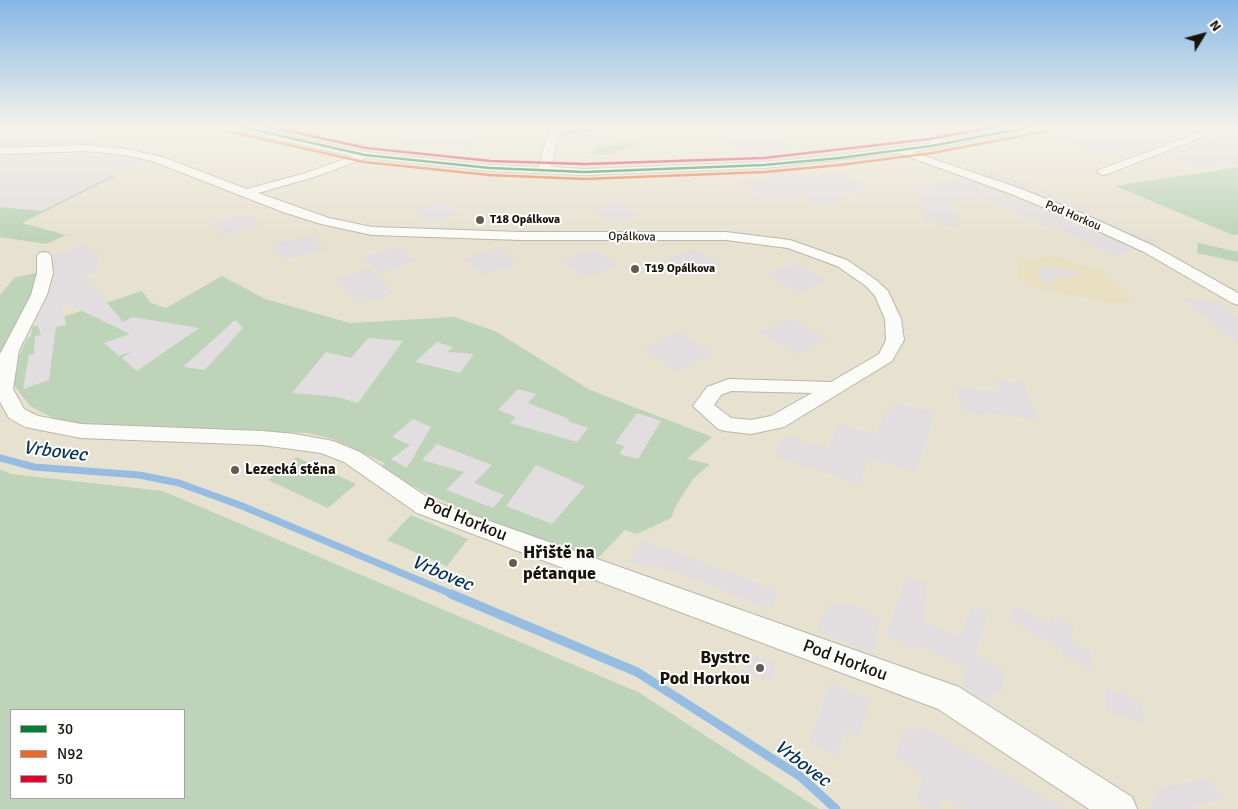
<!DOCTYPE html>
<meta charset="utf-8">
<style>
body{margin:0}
#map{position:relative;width:1238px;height:809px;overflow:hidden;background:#e7e2d0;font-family:Signika,sans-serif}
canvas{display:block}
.legend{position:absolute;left:10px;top:709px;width:175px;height:90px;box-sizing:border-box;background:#fff;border:1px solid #a3a19d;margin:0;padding:6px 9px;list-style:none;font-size:15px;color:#181409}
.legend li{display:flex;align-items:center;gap:10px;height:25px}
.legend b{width:25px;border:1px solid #a3a19d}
.north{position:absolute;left:1178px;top:10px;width:50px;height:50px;-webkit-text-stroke:4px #fff;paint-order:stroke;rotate:53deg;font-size:14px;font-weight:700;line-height:20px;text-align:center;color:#181409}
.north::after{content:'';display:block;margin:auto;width:18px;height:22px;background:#181409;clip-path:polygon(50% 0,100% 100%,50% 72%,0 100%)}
</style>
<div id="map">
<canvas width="1238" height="809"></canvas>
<ul class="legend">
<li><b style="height:6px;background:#008033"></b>30</li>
<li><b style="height:6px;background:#f26522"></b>N92</li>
<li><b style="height:6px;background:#e4002b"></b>50</li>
</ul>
<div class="north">N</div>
</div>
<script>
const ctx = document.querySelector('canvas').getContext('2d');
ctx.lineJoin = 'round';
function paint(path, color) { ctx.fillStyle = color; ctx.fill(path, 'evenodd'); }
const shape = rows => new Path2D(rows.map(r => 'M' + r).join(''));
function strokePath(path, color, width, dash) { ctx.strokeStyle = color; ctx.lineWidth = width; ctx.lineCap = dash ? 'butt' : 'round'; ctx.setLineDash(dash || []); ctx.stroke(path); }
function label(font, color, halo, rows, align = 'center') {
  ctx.font = font + ' Signika,sans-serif'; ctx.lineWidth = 4; ctx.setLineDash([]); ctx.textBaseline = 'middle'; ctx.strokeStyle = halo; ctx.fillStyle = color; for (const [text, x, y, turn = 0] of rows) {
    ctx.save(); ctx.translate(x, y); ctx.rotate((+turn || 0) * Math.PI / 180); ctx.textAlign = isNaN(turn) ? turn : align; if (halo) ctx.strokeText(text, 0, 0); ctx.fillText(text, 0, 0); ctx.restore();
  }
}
paint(shape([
 [1054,256,1103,272,1139,303,1105,302,1038,288,1018,279,1018,262]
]), '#e9e0c2');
paint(shape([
 [562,125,624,125,560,137],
 [649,125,876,125,876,127,652,127],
 [628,141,638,146,611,154,600,155,587,153,594,151,594,149],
 [1238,167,1238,234,1233,235,1115,186],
 [0,174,106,175,116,176,22,223,66,235,46,244,0,237],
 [1198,243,1238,252,1238,262,1197,253],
 [39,272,36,284,4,352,0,353,0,295,14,278],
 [222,276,265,299,350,323,454,317,495,331,590,390,712,437,687,459,710,464,693,479,677,504,671,518,637,534,625,530,598,558,491,522,426,493,380,469,384,463,333,439,307,433,86,427,61,422,30,406,14,385,19,357,27,338,31,336,32,327,142,291,151,303,166,308],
 [297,457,356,484,328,508,268,480],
 [0,469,11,474,163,491,638,692,819,809,0,809],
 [11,710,184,710,184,798,11,798],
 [411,515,468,539,447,566,387,540]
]), '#bdd4b9');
strokePath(shape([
 [0,458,34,467,139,475,179,483,242,506,454,595]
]), '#95bce2', 7);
strokePath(shape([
 [451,594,637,672,801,777,836,809]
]), '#95bce2', 9);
paint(shape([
 [412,125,484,125,472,148,397,146],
 [1095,125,1173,125,1194,133,1143,152,1094,154,1058,136,1113,133],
 [779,131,793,157,745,161,739,155,731,132],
 [42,136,103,136,100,142,106,145,87,143,0,146,0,140],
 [1206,138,1225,145,1238,143,1238,162,1202,168,1164,154],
 [87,153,126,157,140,162,42,211,0,207,0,156],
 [798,166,802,175,845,173,871,192,839,195,846,201,815,204,806,195,753,200,734,181,765,179,755,170],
 [982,167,1085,208,1082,209,1098,215,1095,216,1158,243,1154,244,1085,212,1020,186,970,169],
 [949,173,1010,196,1135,250,1115,256,1056,228,1049,228,982,198,951,203,962,227,939,225,937,222,924,220,918,193,913,189,962,179],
 [444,201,461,213,429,222,413,210],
 [617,202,640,214,612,223,589,211],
 [250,214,260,226,221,236,212,222],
 [311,235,325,249,285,260,273,245],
 [82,245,99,252,96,273,84,275,123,322,132,317,199,328,137,371,122,358,132,351,119,356,104,343,130,334,62,301,66,325,56,327,49,380,23,389,29,355,34,354,35,336,41,335,36,321,49,296,55,273,53,256],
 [399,246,416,261,378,273,361,257],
 [497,248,519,263,484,275,463,259],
 [694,249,722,265,691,276,664,260],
 [594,250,618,265,585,277,561,261],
 [795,264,828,280,799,293,764,274],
 [1041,265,1085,273,1048,281,1040,280],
 [369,269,395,293,359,304,336,279],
 [1181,298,1214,301,1238,319,1238,343],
 [789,318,828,338,799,355,759,333],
 [235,320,243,328,205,370,183,367],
 [679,332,714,354,677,372,643,348],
 [368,338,403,341,358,403,337,397,292,393,326,352,351,358],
 [437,342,453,347,448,352,474,354,460,373,415,362],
 [997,380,1023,383,1039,421,988,412,989,415,963,412,955,387,1001,392],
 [518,389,536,394,528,403,569,419,567,421,588,428,577,442,510,423,516,417,498,410],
 [896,402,935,413,916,473,870,458,859,485,774,455,785,435,827,449,839,423,876,435,885,413,891,415],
 [637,413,661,421,638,459,619,454,624,446,615,443],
 [413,419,431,427,407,468,391,459,410,445,392,437],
 [437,444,492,465,474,483,504,495,493,508,446,490,464,472,422,460],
 [536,465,585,486,552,524,506,506],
 [642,540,778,590,772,609,653,564,649,569,630,561],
 [906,577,927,584,924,623,960,637,971,606,988,613,975,656,1004,670,1002,692,997,690,996,696,993,694,992,706,962,686,966,668,916,645,914,649,886,635],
 [839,602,852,606,852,604,881,618,873,654,817,631,823,613,826,614,830,605],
 [1014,605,1049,624,1052,615,1075,626,1070,641,1091,651,1091,669,1061,655,1062,649,1007,619],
 [750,654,775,663,771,682,745,672],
 [830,683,869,700,859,738,844,731,837,757,809,743],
 [1106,687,1143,703,1144,725,1106,710],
 [920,725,984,762,1065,809,964,809,943,797,939,809,931,809,916,800,924,775,895,757,905,727,916,733],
 [1207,778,1224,799,1193,806,1193,809,1150,809,1157,789]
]), '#e2dedf');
const minor = shape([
 [0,125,26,125,21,128,0,130,0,125],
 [228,125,243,125,365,152,490,165,539,167,550,125,560,125,551,167,585,169,764,162,839,155,931,143,912,125,922,125,942,141,1027,125,1045,125,1040,128,912,152,1019,188,1084,214,1154,246,1238,293,1238,305,1232,303,1144,252,1074,220,1011,194,899,153,764,168,585,175,490,171,366,158,314,177,258,193,329,218,372,227,521,232,726,232,790,240,847,260,876,280,888,291,901,319,904,340,892,361,784,427,751,434,725,431,718,429,693,406,707,387,729,379,831,382,879,354,886,340,885,319,875,296,866,286,837,266,788,248,726,240,521,240,372,235,321,224,283,212,155,162,126,155,87,151,0,154,0,148,87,145,126,149,162,157,247,189,306,173,353,156,271,138,230,127,228,125],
 [731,391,812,393,771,416,751,420,731,418,714,405,721,395,731,391],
 [1220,125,1233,125,1107,174,1103,175,1097,172,1099,170,1220,125],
 [44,252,49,253,51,256,53,273,47,295,19,350,13,389,24,409,38,416,81,424,262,431,295,434,333,441,360,452,433,501,959,687,1132,797,1137,809,1089,809,938,709,417,513,344,462,321,453,262,445,81,438,25,427,9,418,0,402,0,354,31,295,37,273,37,256,39,253,44,252]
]);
strokePath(minor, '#bab6a8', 2);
paint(minor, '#fbfbf8');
strokePath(shape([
 [233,125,365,155,490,168,585,172,764,165,839,158,931,146,1040,125]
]), '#008033', 2.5);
strokePath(shape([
 [231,132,364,162,489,175,585,179,764,172,840,165,932,153,1041,132]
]), '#f26522', 2.5);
strokePath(shape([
 [261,125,366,148,491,161,585,164,764,158,930,139,1003,125]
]), '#e4002b', 2.5);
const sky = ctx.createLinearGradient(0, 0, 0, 238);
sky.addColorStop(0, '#87b7e6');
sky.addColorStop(0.53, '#f4f2ea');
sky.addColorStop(1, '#f4f2ea00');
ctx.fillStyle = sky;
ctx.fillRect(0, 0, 1238, 238);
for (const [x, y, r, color] of [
 [480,220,5,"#605c4f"],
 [635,269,5,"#605c4f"],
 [235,470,5,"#605c4f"],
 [513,563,5,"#605c4f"],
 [760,668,5,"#605c4f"]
]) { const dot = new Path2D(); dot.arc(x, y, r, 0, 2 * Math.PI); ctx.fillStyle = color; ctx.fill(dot); strokePath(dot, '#fff', 2); }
label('12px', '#181409', '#fff', [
 ["Pod Horkou",1073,216,23],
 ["Opálkova",632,237,1]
]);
label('bold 12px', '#181409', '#fff', [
 ["T18 Opálkova",490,220],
 ["T19 Opálkova",645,269]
], 'left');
label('bold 15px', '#181409', '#fff', [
 ["Lezecká stěna",245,470]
], 'left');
label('18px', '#181409', '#fff', [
 ["Pod Horkou",465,520,22],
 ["Pod Horkou",845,661,20]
]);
label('bold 18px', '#181409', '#fff', [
 ["Hřiště na",523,553],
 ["pétanque",523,574],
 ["Bystrc",750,658,"right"],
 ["Pod Horkou",750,679,"right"]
], 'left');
label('italic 19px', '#0a355c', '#fff', [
 ["Vrbovec",55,452,7],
 ["Vrbovec",442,574,23],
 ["Vrbovec",802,764,37]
]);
</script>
